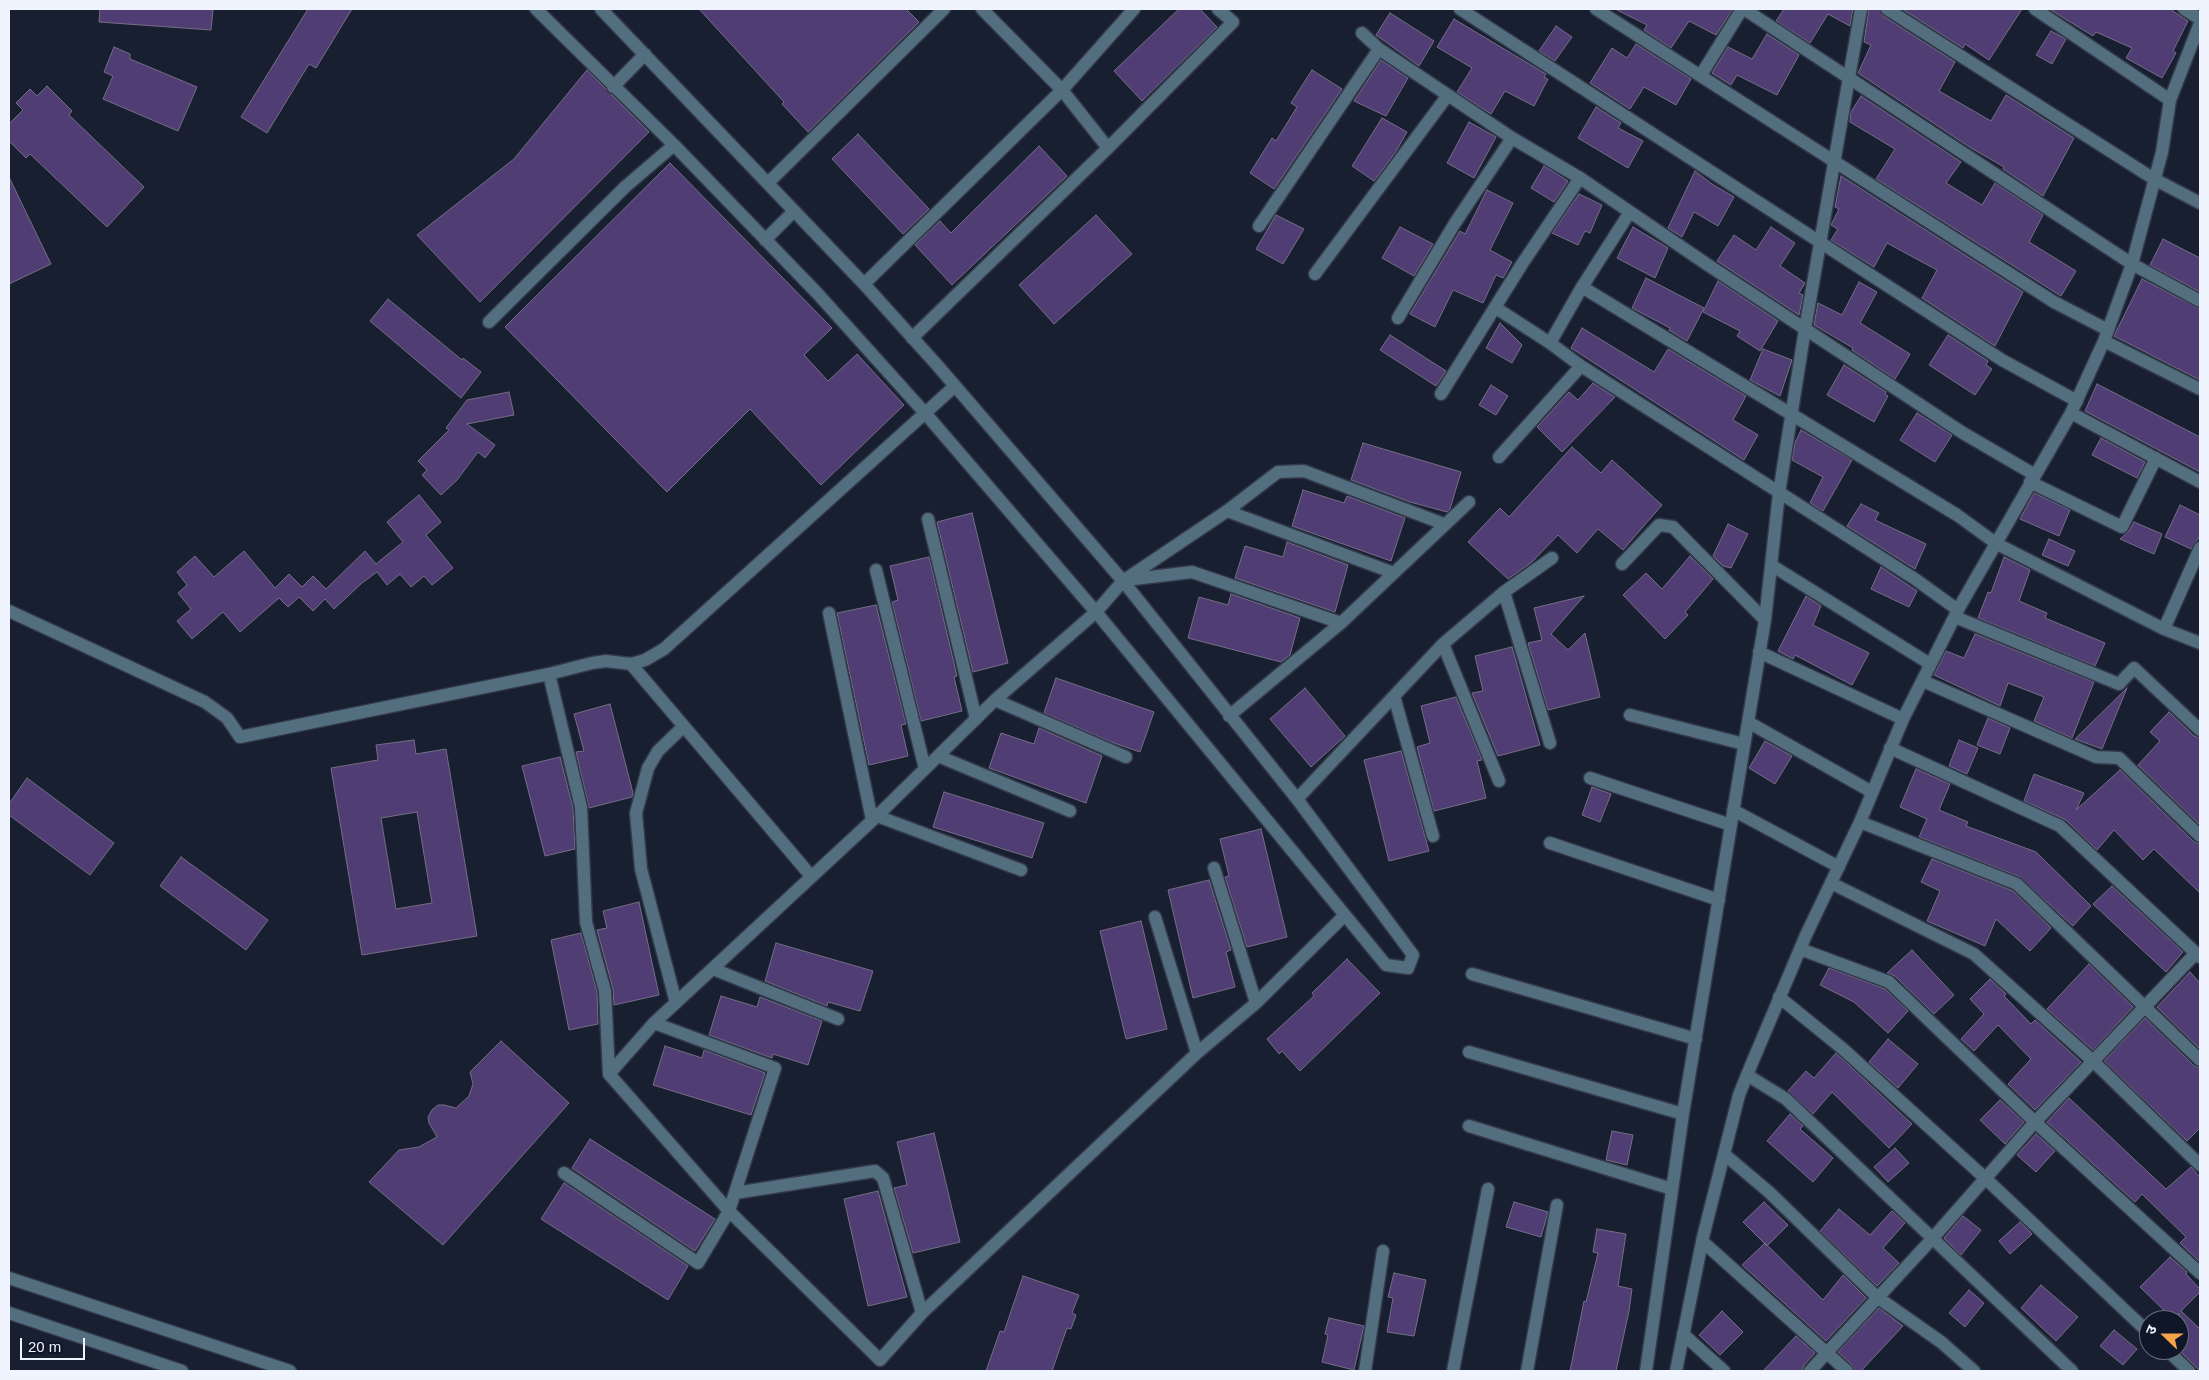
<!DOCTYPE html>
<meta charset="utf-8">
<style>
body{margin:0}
#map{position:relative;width:2209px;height:1380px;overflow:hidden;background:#181f31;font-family:Helvetica,"Noto Sans Devanagari",sans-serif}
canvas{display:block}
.frame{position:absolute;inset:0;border:10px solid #f0f4ff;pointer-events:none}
.north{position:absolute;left:2139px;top:1310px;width:50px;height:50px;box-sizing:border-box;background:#0f1627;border:1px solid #696f7d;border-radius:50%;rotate:292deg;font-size:14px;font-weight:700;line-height:20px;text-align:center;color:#f0f4ff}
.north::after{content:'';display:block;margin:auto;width:18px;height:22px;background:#f6a248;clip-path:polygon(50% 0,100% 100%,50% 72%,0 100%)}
.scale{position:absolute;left:20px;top:1338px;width:65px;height:22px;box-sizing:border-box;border:2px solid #f0f4ff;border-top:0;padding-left:6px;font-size:15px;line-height:18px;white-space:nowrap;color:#f0f4ff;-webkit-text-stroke:4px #0f1627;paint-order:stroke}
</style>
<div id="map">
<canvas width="2209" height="1380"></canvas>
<div class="frame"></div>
<div class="north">उ</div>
<div class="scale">20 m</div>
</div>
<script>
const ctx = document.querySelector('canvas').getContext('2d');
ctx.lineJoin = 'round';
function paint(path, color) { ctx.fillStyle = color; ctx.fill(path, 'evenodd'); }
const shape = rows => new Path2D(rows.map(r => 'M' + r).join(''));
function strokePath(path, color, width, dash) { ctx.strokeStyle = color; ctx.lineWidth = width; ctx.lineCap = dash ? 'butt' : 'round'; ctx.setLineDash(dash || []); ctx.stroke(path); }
const building = shape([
 [100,9,213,9,211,30,99,22,100,9],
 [308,9,352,9,316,68,309,64,267,133,241,117,308,9],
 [699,9,906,9,919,22,808,132,782,104,784,102,699,9],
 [1179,9,1200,9,1217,27,1142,101,1114,71,1179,9],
 [1615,9,1733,9,1716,35,1689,21,1671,48,1644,30,1647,25,1615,9],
 [1784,9,1853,9,1850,26,1828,14,1810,43,1776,21,1784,9],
 [1869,9,1879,9,1883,16,1955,62,1939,91,1991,121,2006,95,2074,138,2043,196,2003,169,2004,167,1971,148,1858,73,1871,45,1864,42,1869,9],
 [1902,9,2022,9,1989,60,1965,44,1963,48,1902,9],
 [2049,9,2170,9,2188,21,2173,51,2176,53,2162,78,2126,58,2132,48,2096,32,2093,36,2049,9],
 [1390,13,1434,41,1419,66,1376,35,1390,13],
 [1454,19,1546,74,1544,77,1548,79,1534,106,1505,91,1491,114,1457,92,1472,68,1437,47,1454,19],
 [1556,26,1572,37,1555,61,1539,51,1556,26],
 [2051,31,2066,39,2052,64,2036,55,2051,31],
 [1767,34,1799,55,1777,95,1737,75,1731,85,1712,73,1728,47,1752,59,1767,34],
 [1636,44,1691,79,1676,105,1644,87,1630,109,1590,83,1612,48,1627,58,1636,44],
 [114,47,130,54,130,59,197,87,178,131,103,99,113,76,104,72,114,47],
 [1381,60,1408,78,1386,116,1354,101,1381,60],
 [587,70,649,132,480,302,417,235,514,159,587,70],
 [1312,70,1342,89,1274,189,1250,173,1272,138,1276,141,1297,107,1291,103,1312,70],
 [47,86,72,111,69,115,144,187,107,227,30,154,26,158,9,141,9,124,23,110,16,103,30,89,37,96,47,86],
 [1861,96,1961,162,1946,183,1982,205,1995,183,2043,215,2029,242,2076,271,2061,296,1876,179,1895,149,1850,122,1851,112,1861,96],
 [1596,107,1621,123,1618,128,1643,141,1628,168,1578,138,1596,107],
 [1382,118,1407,132,1395,153,1374,181,1352,166,1382,118],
 [1469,122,1496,137,1474,178,1447,163,1469,122],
 [858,134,929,209,903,234,832,159,858,134],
 [1039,146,1067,176,952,285,915,245,940,221,951,233,1039,146],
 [670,163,832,328,804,355,828,381,857,354,904,405,821,485,750,409,667,492,505,327,670,163],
 [1544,166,1568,181,1554,202,1531,188,1544,166],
 [1695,171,1712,184,1734,197,1718,226,1694,212,1682,237,1668,228,1695,171],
 [1841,176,2023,292,1995,346,1922,298,1937,270,1887,243,1874,267,1831,240,1838,229,1831,225,1839,209,1835,207,1841,176],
 [9,177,51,264,9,284,9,177],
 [1487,190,1513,203,1490,250,1512,262,1503,278,1496,275,1483,303,1453,290,1435,327,1410,314,1460,231,1465,234,1487,190],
 [1579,194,1602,205,1590,233,1585,231,1578,245,1552,233,1579,194],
 [1096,215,1132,254,1054,324,1019,285,1096,215],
 [1276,215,1304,229,1283,264,1256,249,1276,215],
 [1400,227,1433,244,1414,276,1382,258,1400,227],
 [1633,227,1668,248,1655,278,1617,258,1633,227],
 [1771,227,1795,243,1780,266,1805,283,1799,293,1803,295,1799,315,1717,261,1734,235,1756,250,1771,227],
 [2163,239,2200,258,2200,292,2150,265,2163,239],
 [1646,278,1704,308,1687,341,1669,330,1670,328,1632,308,1646,278],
 [2142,279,2200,309,2200,380,2114,336,2142,279],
 [1718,281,1778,321,1760,351,1737,336,1740,331,1703,312,1718,281],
 [1859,282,1877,292,1860,323,1910,354,1895,379,1852,350,1853,348,1814,325,1818,303,1842,315,1859,282],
 [388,299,462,360,463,358,481,372,461,398,370,321,388,299],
 [1500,323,1522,345,1512,363,1486,348,1500,323],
 [1582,328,1654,372,1668,349,1746,396,1733,420,1758,435,1744,460,1571,348,1582,328],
 [1390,335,1446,371,1436,386,1380,350,1390,335],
 [1948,335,1988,361,1986,365,1992,369,1975,395,1929,365,1948,335],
 [1763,349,1792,360,1780,396,1750,380,1763,349],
 [1844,365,1886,392,1885,394,1888,396,1874,422,1827,395,1844,365],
 [1593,383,1615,397,1562,452,1537,427,1569,392,1578,400,1593,383],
 [2097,384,2200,437,2200,472,2085,411,2097,384],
 [1491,385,1508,396,1496,415,1479,405,1491,385],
 [509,392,514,415,467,424,495,445,485,458,478,452,457,480,441,495,422,475,427,470,418,461,449,430,446,428,467,400,509,392],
 [1917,413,1952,435,1935,462,1900,440,1917,413],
 [1801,430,1852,460,1823,511,1810,503,1823,477,1792,460,1795,443,1801,430],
 [2101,438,2145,462,2137,478,2092,455,2101,438],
 [1363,443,1461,472,1450,509,1447,512,1410,502,1351,480,1363,443],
 [1572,447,1601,473,1612,460,1662,505,1623,550,1598,529,1577,553,1558,535,1532,562,1508,579,1468,542,1500,508,1509,517,1572,447],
 [1303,490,1344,503,1347,496,1405,518,1391,561,1292,526,1303,490],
 [2034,493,2070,510,2059,536,2020,519,2034,493],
 [419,495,441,522,426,535,453,568,432,585,424,576,411,587,400,574,387,585,377,572,362,583,334,609,325,599,313,611,299,597,288,607,279,598,240,632,223,612,192,639,177,621,191,609,178,593,187,585,177,572,195,556,214,577,244,551,275,588,289,574,302,587,313,576,326,589,365,551,376,564,403,542,387,522,419,495],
 [1861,504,1879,513,1875,520,1926,544,1915,569,1847,526,1861,504],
 [2180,505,2200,515,2200,536,2191,549,2165,537,2180,505],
 [972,513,1008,663,973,672,937,522,972,513],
 [2134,522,2162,534,2154,554,2120,539,2129,531,2134,522],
 [1728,524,1748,534,1731,568,1723,566,1713,556,1728,524],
 [2049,539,2075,551,2068,566,2042,555,2049,539],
 [1287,542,1348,565,1335,612,1235,578,1245,546,1283,557,1287,542],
 [1690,556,1713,579,1685,612,1688,615,1665,639,1623,595,1646,573,1662,589,1690,556],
 [929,557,957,676,954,677,962,711,921,721,892,602,898,600,890,566,929,557],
 [2004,557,2030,570,2019,601,2047,613,2045,618,2105,643,2095,666,1978,618,1988,592,1991,593,2004,557],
 [1881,567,1917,591,1909,607,1871,589,1881,567],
 [1231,594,1300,618,1290,655,1281,662,1188,638,1199,597,1228,605,1231,594],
 [1584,596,1551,634,1568,650,1585,633,1600,697,1548,710,1528,643,1542,640,1534,608,1584,596],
 [1806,596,1821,606,1813,625,1869,653,1852,685,1795,655,1793,659,1778,651,1806,596],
 [876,605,906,724,901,725,908,756,869,765,837,613,876,605],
 [1975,634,2094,682,2072,738,2034,721,2044,697,2008,683,2000,706,1934,675,1946,651,1964,658,1975,634],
 [1512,647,1540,745,1498,756,1472,693,1483,691,1475,656,1512,647],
 [1056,678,1154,712,1140,752,1111,742,1044,713,1056,678],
 [1305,688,1345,736,1311,767,1270,719,1305,688],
 [2127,688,2102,749,2075,739,2127,688],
 [1456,697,1482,760,1477,761,1486,798,1434,811,1417,747,1430,743,1421,706,1456,697],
 [610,704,633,793,632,797,589,808,576,752,584,751,574,714,610,704],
 [2169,712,2194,736,2200,738,2200,825,2138,765,2160,741,2150,732,2169,712],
 [1988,718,2010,728,2000,754,1977,745,1988,718],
 [1039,728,1102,756,1086,803,989,768,1001,733,1034,744,1039,728],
 [414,740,416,754,446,749,477,936,362,955,331,768,378,760,376,745,414,740],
 [417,812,432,903,396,909,381,818,417,812],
 [1959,740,1978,748,1967,774,1949,766,1959,740],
 [1765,741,1792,756,1775,784,1749,768,1765,741],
 [1401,751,1429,851,1389,861,1364,760,1401,751],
 [560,757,573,808,575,849,545,856,522,766,560,757],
 [1916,769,1950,784,1939,810,1968,822,1966,826,2036,852,2091,906,2073,926,2020,877,1919,837,1927,819,1900,807,1916,769],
 [2120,770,2194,842,2200,844,2200,893,2154,849,2143,860,2114,830,2097,850,2066,820,2024,801,2034,774,2084,793,2076,810,2120,770],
 [27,778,114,843,90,875,9,815,9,804,27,778],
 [1592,787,1611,794,1600,822,1582,815,1592,787],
 [944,792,1044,823,1032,858,933,827,944,792],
 [1261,829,1287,937,1247,947,1225,877,1229,876,1220,839,1261,829],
 [181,857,268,920,246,950,160,886,181,857],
 [1932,859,2013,891,2051,928,2030,951,1996,919,1985,946,1927,921,1940,891,1921,882,1932,859],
 [1209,880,1231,950,1226,952,1235,987,1193,998,1168,890,1209,880],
 [2112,886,2183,952,2166,972,2093,904,2112,886],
 [639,902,659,995,614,1005,613,989,597,930,607,928,603,911,639,902],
 [1141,921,1167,1029,1126,1039,1100,931,1141,921],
 [581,933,597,992,598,1024,569,1030,551,940,581,933],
 [776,943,873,971,860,1011,828,1002,827,1006,765,981,776,943],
 [1912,950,1954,995,1934,1014,1895,976,1887,973,1912,950],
 [1347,959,1380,993,1300,1071,1282,1051,1279,1054,1267,1039,1314,996,1312,993,1347,959],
 [2089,964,2133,1007,2093,1050,2047,1009,2089,964],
 [1829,968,1885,989,1908,1011,1888,1033,1854,1002,1820,985,1829,968],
 [2190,972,2200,983,2200,1049,2157,1007,2190,972],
 [1990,979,2006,994,2004,996,2031,1024,2035,1020,2081,1062,2035,1110,2008,1084,2031,1059,1998,1025,1974,1051,1961,1039,1984,1014,1970,999,1990,979],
 [721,996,757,1007,760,997,822,1021,808,1065,773,1054,772,1058,709,1035,721,996],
 [2145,1018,2194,1066,2200,1068,2200,1128,2187,1141,2104,1061,2145,1018],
 [1888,1039,1918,1064,1898,1088,1869,1062,1888,1039],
 [501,1041,569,1103,443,1245,369,1182,399,1150,419,1147,437,1137,429,1123,428,1117,432,1110,438,1105,444,1105,456,1108,469,1096,473,1084,470,1072,501,1041],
 [665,1046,702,1058,704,1050,765,1073,751,1115,653,1085,665,1046],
 [1836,1053,1912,1124,1889,1148,1832,1092,1813,1114,1788,1091,1806,1071,1814,1078,1836,1053],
 [2069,1098,2166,1189,2191,1167,2200,1177,2200,1262,2180,1243,2186,1237,2142,1194,2135,1202,2047,1122,2069,1098],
 [2000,1100,2024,1122,2005,1144,1980,1120,2000,1100],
 [1790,1114,1803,1126,1800,1129,1833,1158,1813,1182,1767,1141,1790,1114],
 [1612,1131,1633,1135,1627,1165,1606,1160,1612,1131],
 [934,1133,960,1242,913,1253,894,1188,907,1185,897,1142,934,1133],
 [2036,1134,2055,1151,2036,1172,2017,1155,2036,1134],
 [590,1139,715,1219,695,1251,572,1168,590,1139],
 [1895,1148,1909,1163,1888,1182,1874,1167,1895,1148],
 [564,1183,688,1266,668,1300,541,1219,564,1183],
 [878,1191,907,1297,868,1306,844,1199,878,1191],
 [1514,1202,1548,1212,1541,1237,1506,1227,1514,1202],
 [1764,1202,1788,1225,1767,1246,1743,1222,1764,1202],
 [1839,1209,1870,1235,1892,1211,1905,1223,1883,1248,1899,1263,1877,1286,1820,1231,1839,1209],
 [1963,1216,1981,1230,1961,1255,1944,1238,1963,1216],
 [2020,1222,2032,1234,2010,1254,1999,1241,2020,1222],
 [1597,1229,1626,1234,1618,1286,1632,1289,1629,1311,1616,1371,1570,1371,1584,1301,1586,1302,1598,1253,1593,1252,1597,1229],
 [1765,1243,1823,1300,1843,1275,1866,1298,1826,1341,1742,1265,1765,1243],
 [2170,1257,2187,1272,2186,1274,2200,1289,2200,1292,2181,1311,2200,1329,2200,1371,2179,1350,2179,1313,2173,1319,2140,1287,2170,1257],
 [1394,1273,1426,1280,1414,1336,1387,1332,1393,1298,1388,1297,1394,1273],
 [1023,1276,1079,1295,1072,1313,1076,1315,1071,1329,1067,1328,1052,1371,986,1371,1000,1331,1004,1332,1023,1276],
 [2041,1285,2078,1317,2056,1341,2021,1308,2041,1285],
 [1969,1290,1984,1303,1965,1327,1949,1313,1969,1290],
 [1879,1308,1903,1326,1861,1371,1855,1371,1852,1365,1838,1352,1879,1308],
 [1722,1311,1743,1332,1720,1355,1699,1335,1722,1311],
 [1329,1318,1364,1326,1354,1370,1322,1362,1328,1335,1325,1334,1329,1318],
 [2114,1330,2137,1349,2123,1365,2100,1346,2114,1330],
 [1796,1336,1815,1353,1804,1365,1802,1371,1763,1371,1796,1336]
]);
paint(building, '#503d73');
strokePath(building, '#756e85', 1);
const minor = shape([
 [536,9,674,145,817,293,925,413,1096,612,1386,965,1408,968,1413,955,1297,799,1123,581,937,365,864,284,601,9],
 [982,9,1062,90,1108,148],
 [1460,9,2002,360,2077,401],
 [1596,9,2054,302,2108,330],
 [1744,9,2132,264,2200,301],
 [1887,9,2154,179,2200,203],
 [2035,9,2170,100],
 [2184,9,2200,19],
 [1362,33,1379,49,1512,138,1580,178,1708,265,1963,433,2035,475],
 [1701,75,1742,9],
 [613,87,645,54],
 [768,183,944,9],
 [1259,226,1379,49],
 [765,240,794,211],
 [1315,274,1448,95],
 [864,284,1062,90,1134,9],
 [1582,287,1630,212],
 [1496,308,1550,343,1581,366,1915,579,1958,610],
 [1398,318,1455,223,1512,138],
 [489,322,625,187,674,145],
 [912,338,1108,148,1233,22,1218,9],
 [2104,341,2200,389],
 [1550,343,1582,287,1957,515,1997,544,2164,629,2200,643],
 [1441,394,1522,264,1580,178],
 [2071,413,2200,482],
 [1499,457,1581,366],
 [2030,482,2122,527,2156,458],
 [1227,511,1394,573],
 [928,519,976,719],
 [1622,564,1659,525,1673,527,1765,620],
 [1771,565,1930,664],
 [876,570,925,769],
 [1126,580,1192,572,1341,623],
 [1504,592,1550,743],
 [9,611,205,702,227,718,240,737,549,674,592,663,606,661,631,664,645,660,664,649,955,386],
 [829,613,872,820],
 [1955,617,2119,684,2134,668,2200,730],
 [2164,629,2200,548],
 [1443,644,1499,781],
 [1759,652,1903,719],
 [631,664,811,876],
 [549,674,581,807,586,922,605,991,609,1074],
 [1923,681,2096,757,2119,758,2200,836],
 [1394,696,1433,836],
 [995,700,1126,757],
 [1630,715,1744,744],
 [1229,716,1341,623,1469,502],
 [1748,722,1872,792],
 [1890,748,2060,826,2200,957],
 [938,756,1070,811],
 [1590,778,1731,825],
 [1297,799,1443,644,1504,592,1552,558],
 [1733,810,1839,867],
 [877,816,1021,870],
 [1860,822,2017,884,2200,1060],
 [1550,843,1719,900],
 [1214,868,1256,1003],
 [1831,883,1974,954,2093,1061,2200,1165],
 [1344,916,1256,1003,1197,1053,922,1313,880,1360,729,1211,609,1074,654,1023,877,816,995,700,1096,612,1123,581,1227,511,1278,472,1304,471,1444,524],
 [1155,917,1197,1053],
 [1800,949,1889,982,2035,1122,2200,1273],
 [713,969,838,1019],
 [1472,974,1696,1039],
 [1779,997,1843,1049,1985,1178,2149,1333],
 [676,1003,641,869,636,813,648,768,658,751,683,727],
 [1469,1052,1683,1114],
 [1747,1075,1786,1099,2072,1371],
 [1469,1126,1672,1189],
 [1724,1154,1769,1192,1877,1297,1941,1342,1974,1371],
 [564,1173,698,1263,729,1211,775,1068,654,1023],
 [735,1193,875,1171,883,1178,922,1313],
 [1702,1241,1847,1371],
 [9,1278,290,1371],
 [9,1313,182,1371],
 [1683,1334,1724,1371],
 [2167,1350,2189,1371],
 [1365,1371,1383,1251],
 [1453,1371,1488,1189],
 [1527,1371,1557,1205],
 [1646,1371,1683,1114,1765,620,1779,493,1805,329,1861,9],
 [1676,1371,1703,1237,1739,1095,1747,1075,1806,935,1860,822,1903,719,1960,606,2071,413,2104,341,2132,264,2162,152,2170,100,2200,23],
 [1810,1371,1932,1239,2035,1122,2196,953]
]);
strokePath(minor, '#32394a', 15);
strokePath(minor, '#536e7f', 12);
</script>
